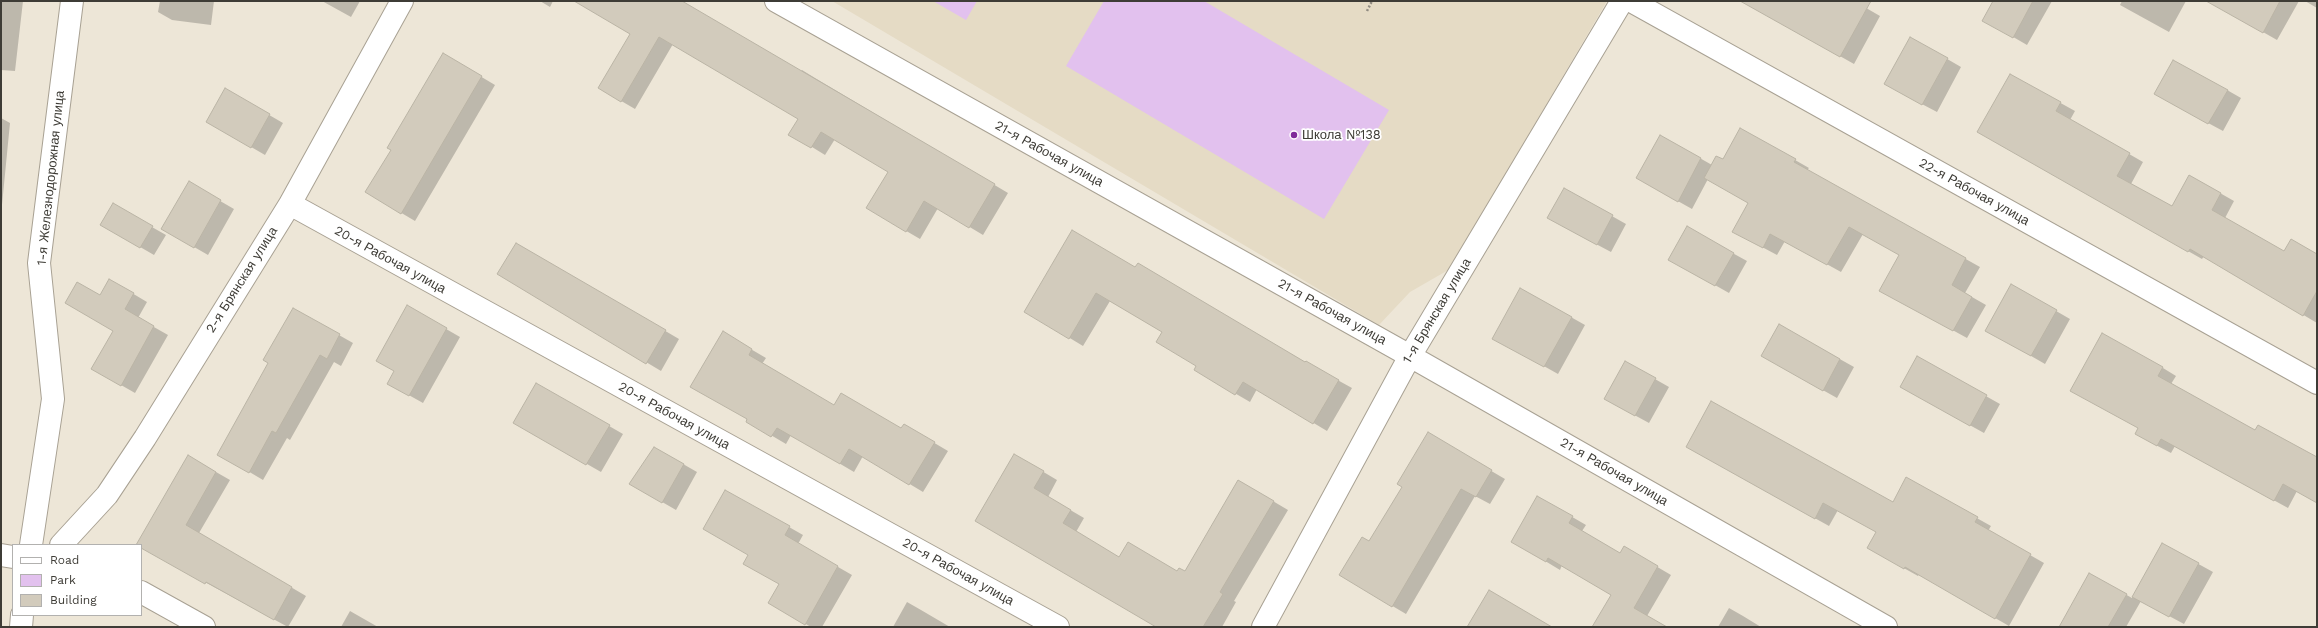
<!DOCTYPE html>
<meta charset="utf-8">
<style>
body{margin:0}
#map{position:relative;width:2318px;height:628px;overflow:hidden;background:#ede6d7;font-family:"Work Sans",sans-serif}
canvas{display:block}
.frame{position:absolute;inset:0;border:2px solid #3e3c36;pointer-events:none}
.legend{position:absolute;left:12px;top:544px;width:130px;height:72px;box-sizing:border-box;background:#fff;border:1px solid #b2b1af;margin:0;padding:5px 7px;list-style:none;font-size:12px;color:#3e3c36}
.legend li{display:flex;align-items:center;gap:8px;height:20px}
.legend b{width:20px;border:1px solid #b2b1af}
</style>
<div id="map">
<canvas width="2318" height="628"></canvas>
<div class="frame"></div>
<ul class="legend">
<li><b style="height:5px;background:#fff"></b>Road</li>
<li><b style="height:11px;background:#e2c1ee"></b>Park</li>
<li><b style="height:11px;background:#d2cbbc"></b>Building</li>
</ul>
</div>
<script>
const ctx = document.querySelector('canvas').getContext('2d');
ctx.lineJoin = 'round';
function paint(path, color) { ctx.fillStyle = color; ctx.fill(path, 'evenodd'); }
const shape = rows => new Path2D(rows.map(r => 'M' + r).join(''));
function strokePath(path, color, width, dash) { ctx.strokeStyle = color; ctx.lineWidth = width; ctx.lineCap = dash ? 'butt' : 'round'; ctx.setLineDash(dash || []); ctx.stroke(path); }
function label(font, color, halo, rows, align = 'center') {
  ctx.font = font + ' "Work Sans",sans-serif'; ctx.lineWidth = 3.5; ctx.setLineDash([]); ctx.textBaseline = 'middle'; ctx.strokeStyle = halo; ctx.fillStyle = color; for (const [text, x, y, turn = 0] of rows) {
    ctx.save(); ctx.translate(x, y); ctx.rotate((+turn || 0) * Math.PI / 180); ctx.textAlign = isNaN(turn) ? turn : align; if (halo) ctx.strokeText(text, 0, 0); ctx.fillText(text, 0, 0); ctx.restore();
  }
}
paint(shape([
 [832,1,1607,1,1450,269,1410,292,1379,325]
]), '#e5dbc5');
paint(shape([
 [933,1,977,1,966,20],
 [1104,1,1204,1,1389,110,1324,219,1066,66]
]), '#e2c1ee');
paint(shape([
 [1,1,23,1,15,71,1,70],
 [160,1,214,1,211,25,172,20,158,12],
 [322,1,360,1,351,17],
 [540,1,553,1,550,7],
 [605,1,678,1,800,72,802,70,815,78,1008,193,983,235,938,208,920,239,867,208,889,171,835,139,825,155,812,147,790,134,799,118,673,44,635,109,599,88,631,34],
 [1749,1,1854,1,1880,16,1854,64,1765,14],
 [1994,1,2052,1,2027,45,1984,20],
 [2122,1,2186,1,2169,32,2120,5],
 [2231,1,2299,1,2277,40,2226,11],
 [2305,1,2317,1,2317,8],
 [1911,38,1961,67,1937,112,1899,92],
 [443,54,495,85,415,221,366,192,392,150],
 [2010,75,2075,111,2070,120,2143,162,2131,184,2173,207,2190,176,2234,201,2225,218,2284,252,2317,255,2317,323,2204,256,2202,259,1979,132],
 [226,90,283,123,265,155,208,122],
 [2227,90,2241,98,2223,131,2169,102],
 [1,118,10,123,1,215],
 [1741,129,1809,168,1807,170,1980,267,1965,293,1986,305,1967,338,1894,298,1901,255,1863,234,1841,272,1785,241,1777,255,1747,239,1753,204,1708,179,1692,209,1651,186,1661,136,1712,165,1723,160],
 [189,183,234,209,208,255,163,229],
 [1564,189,1626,224,1611,252,1562,226],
 [113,205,166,235,154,255,102,225],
 [1687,228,1747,261,1729,293,1683,267],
 [517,244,679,339,661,371,499,274],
 [1136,269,1352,388,1327,431,1257,389,1250,402,1195,370,1197,366,1163,332,1110,301,1083,346,1025,311],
 [110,280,147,302,138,318,168,335,135,393,93,369,115,330,100,296],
 [2011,285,2070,319,2045,364,1986,330],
 [1521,289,1585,325,1558,374,1494,338],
 [408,307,460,337,423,403,389,384,396,371],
 [293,309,353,343,341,366,334,362,290,440,287,438,263,480,219,454,270,363],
 [1779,325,1854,367,1837,398,1762,356],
 [737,341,766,358,762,364,834,407,901,430,904,425,948,451,923,492,863,456,854,472,791,435,786,444,747,421],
 [1918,358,2000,404,1984,433,1901,387],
 [1625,362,1669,387,1649,423,1605,399],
 [2163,368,2176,376,2171,384,2256,431,2317,458,2317,502,2297,491,2288,508,2175,446,2171,453,2150,442,2140,428,2086,398],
 [536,384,623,434,601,472,515,423],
 [1428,434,1505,479,1490,504,1475,496,1406,614,1340,575,1369,542,1403,486],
 [655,448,697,472,676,510,631,484],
 [1015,455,1057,480,1048,497,1084,518,1076,532,1120,558,1178,572,1185,573,1239,481,1288,510,1234,601,1236,602,1222,627,1158,627,976,521],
 [1701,455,1893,503,1907,479,1991,526,1988,531,2044,563,2009,626,1919,574,1918,576,1868,548,1877,532,1838,510,1829,526],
 [188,456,230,480,199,533,306,596,288,627,151,553,141,547,141,545,137,545],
 [726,491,803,535,798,544,852,575,822,627,811,627,769,603,780,584,750,554],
 [1538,497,1586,525,1582,531,1621,554,1625,548,1671,575,1647,616,1665,627,1593,627,1612,595,1562,565,1560,570,1512,541],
 [2162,544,2213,572,2184,624,2141,601,2126,627,2060,627,2089,574,2132,598],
 [907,602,921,610,950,627,893,627],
 [1729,608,1743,616,1761,627,1718,627],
 [350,611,378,627,341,627]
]), '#0003');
const building = shape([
 [574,1,682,1,995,184,969,228,924,201,906,232,866,208,888,172,821,132,811,148,788,135,798,119,659,37,621,102,598,88,630,34,574,1],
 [1740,1,1871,1,1840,57,1740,1],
 [1993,1,2033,1,2013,38,1982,21,1993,1],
 [2206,1,2280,1,2263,33,2206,1],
 [1910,37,1948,58,1922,105,1884,84,1910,37],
 [443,53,482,76,401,214,365,192,391,150,387,148,443,53],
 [2173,60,2228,90,2208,124,2154,94,2173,60],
 [2010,74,2061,102,2056,111,2130,153,2117,176,2172,206,2189,175,2221,193,2212,210,2284,251,2291,239,2317,254,2317,291,2303,316,2190,249,2188,252,1977,132,2010,74],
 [225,88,270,114,251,148,206,122,225,88],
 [1740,128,1796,159,1794,162,1966,258,1952,285,1972,297,1953,331,1879,291,1899,255,1849,227,1827,265,1770,234,1763,248,1732,232,1748,203,1704,178,1716,156,1723,159,1740,128],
 [1660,135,1701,158,1678,202,1636,178,1660,135],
 [189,181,221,200,194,248,161,229,189,181],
 [1564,188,1613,215,1597,245,1547,218,1564,188],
 [113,203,153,226,140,248,100,225,113,203],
 [1687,226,1734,253,1715,286,1668,260,1687,226],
 [1072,230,1135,267,1138,263,1305,362,1306,361,1339,380,1313,424,1243,382,1235,395,1194,370,1196,366,1156,342,1162,332,1096,293,1069,339,1024,312,1072,230],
 [516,243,666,330,646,364,497,274,516,243],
 [109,279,134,293,125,309,154,326,121,386,91,369,113,331,65,303,77,282,100,295,109,279],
 [2011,284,2057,310,2031,356,1985,331,2011,284],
 [1520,288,1572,317,1544,367,1492,339,1520,288],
 [407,305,447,328,409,396,387,384,394,371,376,361,407,305],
 [293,308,340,334,327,359,320,355,276,433,272,431,249,473,217,455,268,363,263,360,293,308],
 [1779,324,1840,359,1823,391,1761,356,1779,324],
 [723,331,752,349,749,355,834,405,841,393,901,428,904,424,935,442,909,485,849,449,840,464,777,428,771,437,746,422,747,419,690,387,723,331],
 [2102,333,2163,367,2158,376,2255,430,2258,425,2317,457,2317,503,2283,484,2274,501,2161,439,2157,446,2135,434,2138,428,2070,391,2102,333],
 [1917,356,1987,395,1970,426,1900,387,1917,356],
 [1625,361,1656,378,1635,416,1604,399,1625,361],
 [536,383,610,425,586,465,513,423,536,383],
 [1711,401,1893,502,1906,477,1978,517,1975,522,2031,554,1995,619,1905,567,1904,569,1867,548,1876,532,1823,503,1815,519,1686,447,1711,401],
 [1428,432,1492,470,1476,497,1461,489,1392,607,1339,575,1362,537,1369,541,1402,487,1397,484,1428,432],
 [654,447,684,464,662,503,629,484,654,447],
 [1014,454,1044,471,1034,488,1071,510,1063,523,1119,557,1128,542,1177,571,1179,568,1185,571,1238,480,1274,501,1220,592,1223,594,1203,627,1156,627,975,521,1014,454],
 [188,455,216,472,186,525,292,587,274,620,206,582,205,584,141,548,141,545,136,545,188,455],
 [725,490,790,526,785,535,838,566,805,625,768,603,779,584,743,564,748,555,703,529,725,490],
 [1537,496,1573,516,1569,523,1620,553,1624,546,1658,566,1634,608,1667,627,1592,627,1611,595,1548,558,1546,562,1511,542,1537,496],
 [2162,543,2199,563,2169,617,2132,597,2162,543],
 [2089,573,2127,594,2108,627,2059,627,2089,573],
 [1489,590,1552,627,1467,627,1489,590]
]);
paint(building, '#d2cbbc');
strokePath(building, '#bab4a5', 1);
const street = shape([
 [776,1,1410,356,1886,627],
 [1631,1,2317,383],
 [290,204,1058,627],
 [31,545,53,399,39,263,72,1],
 [61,545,107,495,145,438,290,204,402,1],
 [1,555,13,557],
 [141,592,204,627],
 [21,627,22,615],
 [1263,627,1410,356,1622,1]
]);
strokePath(street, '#a8a193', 24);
strokePath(shape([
 [1367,11,1372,1]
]), '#908b81', 2.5, [2, 2]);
strokePath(street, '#fff', 22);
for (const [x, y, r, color] of [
 [1294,135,4,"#7f2b9a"]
]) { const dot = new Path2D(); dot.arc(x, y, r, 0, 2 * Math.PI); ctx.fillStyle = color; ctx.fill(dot); strokePath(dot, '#fff', 1.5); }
label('13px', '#3e3c36', '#fff', [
 ["Школа №138",1302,135]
], 'left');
label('13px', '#3e3c36', '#fff', [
 ["21-я Рабочая улица",1049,154,29],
 ["1-я Железнодорожная улица",51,178,-84],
 ["22-я Рабочая улица",1974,192,29],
 ["20-я Рабочая улица",390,260,29],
 ["2-я Брянская улица",242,280,-58],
 ["1-я Брянская улица",1437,311,-59],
 ["21-я Рабочая улица",1332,312,29],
 ["20-я Рабочая улица",674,416,29],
 ["21-я Рабочая улица",1614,472,30],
 ["20-я Рабочая улица",958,572,29]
]);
</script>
